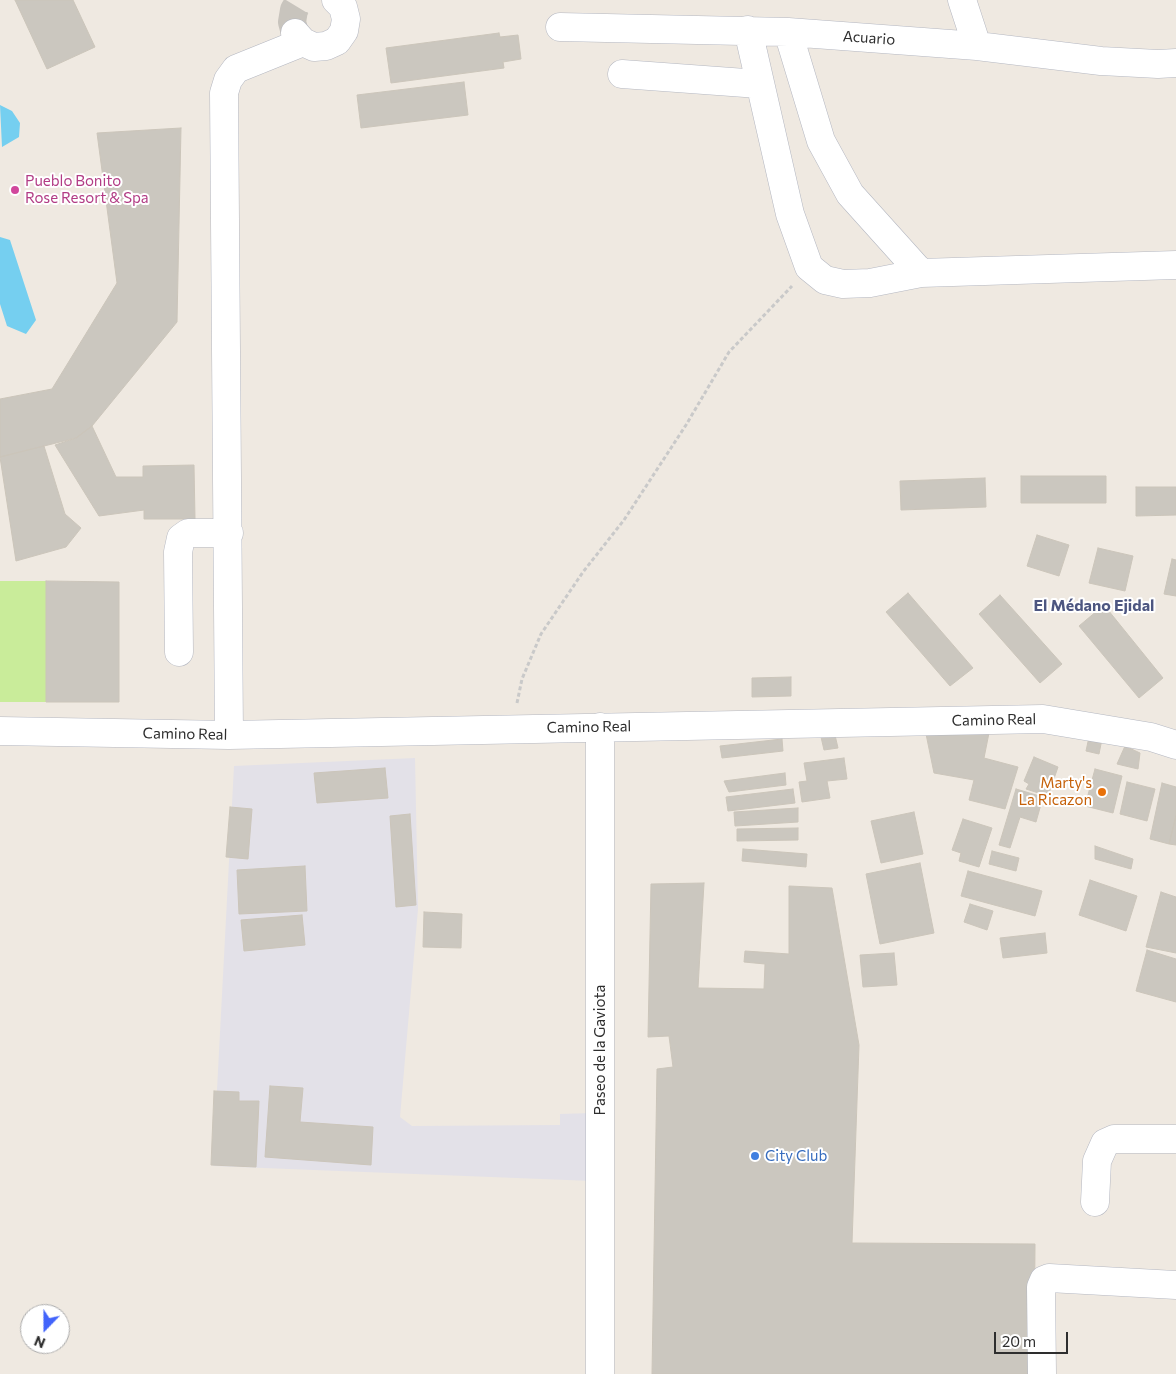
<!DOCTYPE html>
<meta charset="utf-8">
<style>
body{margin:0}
#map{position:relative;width:1176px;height:1374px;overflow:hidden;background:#efe9e1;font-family:Commissioner,sans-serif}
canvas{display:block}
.north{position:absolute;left:20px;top:1304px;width:50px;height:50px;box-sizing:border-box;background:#fff;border:1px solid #ababab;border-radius:50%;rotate:202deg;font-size:14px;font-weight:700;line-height:20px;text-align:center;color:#2e2e2e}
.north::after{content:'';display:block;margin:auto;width:18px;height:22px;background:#4264fb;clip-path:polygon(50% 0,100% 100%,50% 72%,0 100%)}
.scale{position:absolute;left:994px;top:1332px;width:74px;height:22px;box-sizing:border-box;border:2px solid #2e2e2e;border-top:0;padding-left:6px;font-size:15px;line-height:18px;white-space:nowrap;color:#2e2e2e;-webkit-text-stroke:4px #fff;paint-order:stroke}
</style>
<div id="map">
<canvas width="1176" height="1374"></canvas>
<div class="north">N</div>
<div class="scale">20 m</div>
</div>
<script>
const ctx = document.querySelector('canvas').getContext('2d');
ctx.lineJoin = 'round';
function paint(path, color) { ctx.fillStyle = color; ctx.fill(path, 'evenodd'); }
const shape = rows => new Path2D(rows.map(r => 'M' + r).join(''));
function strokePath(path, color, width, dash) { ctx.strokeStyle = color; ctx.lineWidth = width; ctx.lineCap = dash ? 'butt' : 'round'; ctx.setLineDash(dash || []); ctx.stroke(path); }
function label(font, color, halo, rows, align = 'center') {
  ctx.font = font + ' Commissioner,sans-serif'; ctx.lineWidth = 4; ctx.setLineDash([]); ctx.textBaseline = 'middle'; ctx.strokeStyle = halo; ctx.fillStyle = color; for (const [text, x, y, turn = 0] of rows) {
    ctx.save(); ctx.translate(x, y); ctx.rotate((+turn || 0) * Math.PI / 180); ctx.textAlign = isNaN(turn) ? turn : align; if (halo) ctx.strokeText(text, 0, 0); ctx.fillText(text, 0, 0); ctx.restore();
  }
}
paint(shape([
 [415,758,418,909,400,1117,412,1126,560,1125,560,1114,592,1113,592,1181,213,1166,234,766]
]), '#e3e1e8');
paint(shape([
 [0,581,46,581,46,702,0,702]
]), '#c9ec9a');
paint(shape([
 [0,105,12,111,20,123,19,137,2,147],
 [0,237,10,240,36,320,26,334,7,326,0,304]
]), '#75cff0');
const building = shape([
 [15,0,73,0,95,47,47,69,15,0],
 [499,33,500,37,518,35,521,59,503,62,504,68,391,83,386,48,499,33],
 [464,82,468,115,361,128,357,95,464,82],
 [181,128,177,322,92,426,76,438,0,457,0,399,52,389,117,283,97,133,181,128],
 [92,426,116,477,143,477,143,466,194,465,195,519,144,519,144,510,99,516,55,445,76,438,92,426],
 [44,446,65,514,81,528,66,547,16,561,0,457,44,446],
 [1021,476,1106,476,1106,503,1021,503,1021,476],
 [985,478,986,507,901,510,900,481,985,478],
 [1136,487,1176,487,1176,515,1136,516,1136,487],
 [1037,535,1069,545,1059,576,1027,566,1037,535],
 [1098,548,1133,556,1125,591,1089,583,1098,548],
 [1172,559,1176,560,1176,596,1164,594,1172,559],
 [46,581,119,582,119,702,46,702,46,581],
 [908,593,973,668,950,686,886,612,908,593],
 [1000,595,1062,664,1040,683,979,614,1000,595],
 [1104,605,1163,678,1139,698,1079,626,1104,605],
 [791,677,791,696,752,697,752,678,791,677],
 [989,733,984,758,1018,767,1005,809,969,800,974,780,934,773,926,734,989,733],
 [835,735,838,748,824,750,821,737,835,735],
 [1089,737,1102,739,1099,754,1086,751,1089,737],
 [782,739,783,751,722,758,720,746,782,739],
 [1125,746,1140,753,1138,769,1117,764,1125,746],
 [1034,757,1058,767,1048,796,1026,789,1029,784,1024,781,1034,757],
 [844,758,847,779,827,781,830,798,802,802,799,782,807,781,804,763,844,758],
 [385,768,388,798,317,803,314,773,385,768],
 [1095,769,1122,776,1113,813,1085,806,1095,769],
 [785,773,786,785,729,792,724,781,785,773],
 [1127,782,1155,789,1147,821,1120,814,1127,782],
 [1162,783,1176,787,1176,816,1169,844,1150,839,1162,783],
 [793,789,795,803,728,811,726,797,793,789],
 [1016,789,1043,797,1036,822,1020,817,1010,848,999,845,1016,789],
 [230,807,252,809,248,859,226,857,230,807],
 [798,808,798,822,735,826,734,812,798,808],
 [914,812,923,854,881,863,871,821,914,812],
 [410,814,416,905,396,907,390,816,410,814],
 [1176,816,1176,845,1169,844,1176,816],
 [963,819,992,828,979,867,959,861,961,853,952,850,963,819],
 [798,828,798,840,737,841,737,829,798,828],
 [1095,846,1133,859,1131,869,1095,859,1095,846],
 [743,849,807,854,806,867,742,861,743,849],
 [992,851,1019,858,1016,871,989,864,992,851],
 [920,863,934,933,880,944,866,874,920,863],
 [305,866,307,911,239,914,237,870,305,866],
 [968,871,1042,891,1035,916,961,896,968,871],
 [1090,880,1137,896,1126,931,1079,915,1090,880],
 [704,883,698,988,764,989,765,964,744,962,745,951,789,954,789,886,832,888,859,1045,852,1243,1035,1244,1034,1374,652,1374,657,1069,673,1067,669,1036,648,1037,651,884,704,883],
 [1161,892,1176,897,1176,953,1146,947,1161,892],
 [970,904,993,911,987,930,964,922,970,904],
 [424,912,462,914,461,948,423,947,424,912],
 [302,915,305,945,244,951,241,920,302,915],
 [1045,933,1047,953,1003,958,1000,938,1045,933],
 [1147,950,1176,959,1176,1002,1136,991,1147,950],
 [894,953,897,985,863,987,860,955,894,953],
 [270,1086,303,1088,300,1122,373,1127,371,1165,265,1157,270,1086],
 [214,1091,239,1092,239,1101,259,1101,256,1167,211,1165,214,1091]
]);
paint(building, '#cbc7bf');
strokePath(building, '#cbc5ba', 1);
strokePath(shape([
 [295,33,292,22,294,10,300,0]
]), '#c8c4bd', 28, [28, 14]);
const minor = shape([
 [962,0,977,46],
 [560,27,788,32,977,46,1101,61,1158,64,1176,63],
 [748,30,790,214,809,267,825,280,843,284,870,283,921,273,1176,265],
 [788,32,821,141,850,194,921,273],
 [295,33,303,42,314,47,326,46,337,41,344,31,346,19,343,7,336,0],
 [622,74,759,84],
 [179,652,178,552,181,538,188,533,229,533],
 [0,731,229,735,1043,719,1151,737,1176,745],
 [229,735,224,93,228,80,236,69,303,42],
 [1095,1202,1097,1161,1105,1143,1114,1139,1176,1139],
 [600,1374,600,727],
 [1042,1374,1041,1287,1044,1280,1049,1278,1176,1285]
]);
strokePath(minor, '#b4b7c1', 29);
strokePath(shape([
 [517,703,522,679,541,634,583,572,624,520,686,425,729,352,792,286]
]), '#c9c9c9', 3, [4, 2.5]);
strokePath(minor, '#fff', 28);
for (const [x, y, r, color] of [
 [15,190,5,"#d1479c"],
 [1102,792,5,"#e8710a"],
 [755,1156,5,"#3f7fe0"]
]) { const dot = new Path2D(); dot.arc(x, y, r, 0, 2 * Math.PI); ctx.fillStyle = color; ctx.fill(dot); strokePath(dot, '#fff', 2); }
label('15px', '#2e2e2e', '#fff', [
 ["Acuario",869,38,4],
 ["Camino Real",994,720,-1],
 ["Camino Real",589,727,-1],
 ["Camino Real",185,734,1],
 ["Paseo de la Gaviota",600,1050,-90]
]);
label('15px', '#b23c85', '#fff', [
 ["Pueblo Bonito",25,181],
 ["Rose Resort & Spa",25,198]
], 'left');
label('15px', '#c56008', '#fff', [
 ["Marty's",1092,783],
 ["La Ricazon",1092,800]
], 'right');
label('15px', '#366cbe', '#fff', [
 ["City Club",765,1156]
], 'left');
label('bold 16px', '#4d5680', '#fff', [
 ["El Médano Ejidal",1094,606]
]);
</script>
